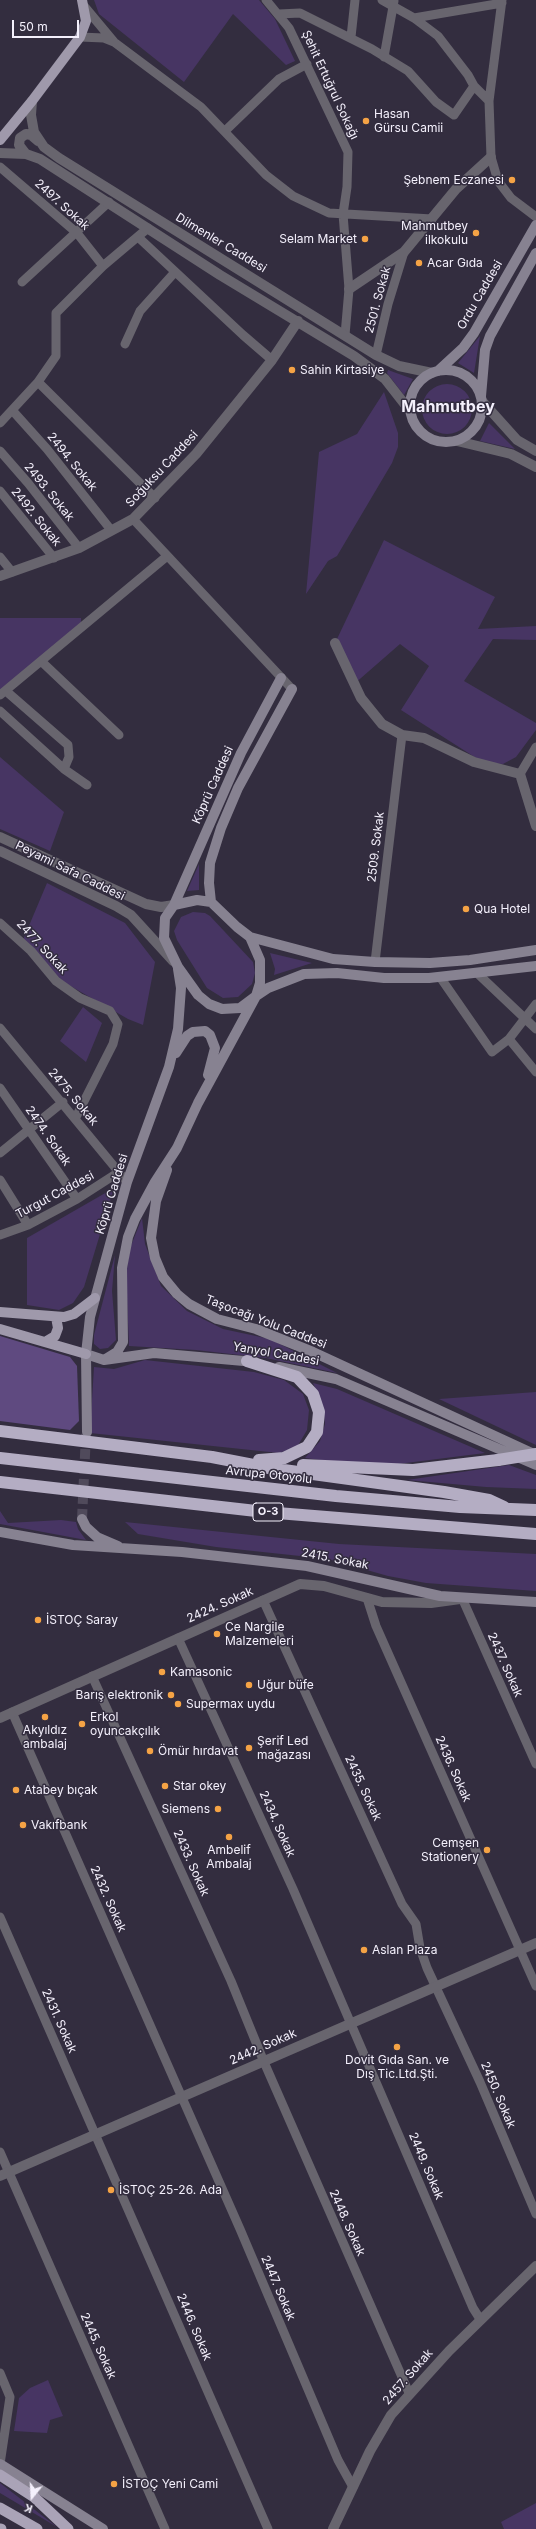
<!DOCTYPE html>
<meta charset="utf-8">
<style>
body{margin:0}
#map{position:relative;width:536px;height:2529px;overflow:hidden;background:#332d3f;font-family:Inter,sans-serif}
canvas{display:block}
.north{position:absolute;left:12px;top:2477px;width:40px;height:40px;-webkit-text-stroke:3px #332d3f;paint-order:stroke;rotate:198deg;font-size:11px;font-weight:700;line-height:16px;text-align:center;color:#f4f0fc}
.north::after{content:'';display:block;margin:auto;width:14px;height:18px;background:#f4f0fc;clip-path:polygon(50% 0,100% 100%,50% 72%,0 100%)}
.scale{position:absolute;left:12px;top:20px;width:67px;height:18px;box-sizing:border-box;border:2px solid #f4f0fc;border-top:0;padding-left:5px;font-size:12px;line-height:14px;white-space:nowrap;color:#f4f0fc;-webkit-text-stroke:3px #332d3f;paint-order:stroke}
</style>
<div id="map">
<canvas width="536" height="2529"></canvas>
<div class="north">K</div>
<div class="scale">50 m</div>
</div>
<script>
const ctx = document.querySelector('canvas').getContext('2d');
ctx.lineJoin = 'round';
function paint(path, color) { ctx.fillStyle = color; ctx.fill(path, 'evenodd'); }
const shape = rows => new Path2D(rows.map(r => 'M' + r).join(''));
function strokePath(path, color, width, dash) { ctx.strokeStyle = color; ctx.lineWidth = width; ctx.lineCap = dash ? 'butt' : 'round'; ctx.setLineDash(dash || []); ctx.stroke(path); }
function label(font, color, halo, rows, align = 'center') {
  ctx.font = font + ' Inter,sans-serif'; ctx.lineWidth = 3; ctx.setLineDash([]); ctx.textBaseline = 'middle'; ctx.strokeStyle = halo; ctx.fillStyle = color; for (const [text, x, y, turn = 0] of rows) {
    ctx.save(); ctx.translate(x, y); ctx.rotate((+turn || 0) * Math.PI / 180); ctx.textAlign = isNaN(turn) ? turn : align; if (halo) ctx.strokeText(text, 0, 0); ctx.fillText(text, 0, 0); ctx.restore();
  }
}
paint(shape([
 [94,0,259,0,275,19,295,61,286,65,233,14,184,82,99,14],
 [480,336,474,373,458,363],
 [388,370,413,379,404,395,387,373],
 '422 409a25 25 0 1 1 50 0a25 25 0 1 1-50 0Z',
 [384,392,398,433,398,447,392,463,337,556,328,561,306,594,319,452,357,434],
 [489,423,515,449,480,441],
 [384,540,495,597,478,629,536,626,536,640,493,639,464,681,536,723,536,730,516,757,503,764,484,763,401,710,429,666,400,644,353,685,337,639],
 [0,618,81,618,81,625,0,691],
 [0,757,64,812,50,851,0,829],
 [199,864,199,890,187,891],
 [47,883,125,923,155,962,143,1025,128,1019,60,980,23,940],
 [193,912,205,913,210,916,253,962,255,973,252,984,238,997,223,998,207,988,177,940,174,931,181,917],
 [270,953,312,963,274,975,275,969],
 [83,1007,102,1023,86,1062,60,1041],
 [114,1188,84,1287,73,1303,59,1310,27,1305,27,1238],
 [142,1218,145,1244,161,1286,187,1311,223,1329,270,1339,337,1373,266,1358,196,1350,129,1346,126,1275,130,1248],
 [115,1255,112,1291,116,1340,108,1348,100,1349,94,1344,94,1335],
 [145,1360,254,1372,284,1380,303,1394,309,1410,307,1430,297,1447,279,1453,90,1433,94,1367,114,1369],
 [313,1383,337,1389,485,1453,398,1464,344,1463,305,1458,320,1441,325,1424,323,1406],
 [536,1392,536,1445,439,1399],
 [509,1465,536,1475,536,1489,486,1487,407,1480],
 [0,1511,8,1523,61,1520,76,1522,78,1529,86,1540,0,1524],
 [125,1522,339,1544,536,1554,536,1591,426,1583,388,1576,328,1559,216,1547,138,1534],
 [48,2380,63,2416,50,2420,47,2433,14,2431,19,2398,30,2388],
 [0,2483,57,2527,0,2493],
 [536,2503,536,2529,504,2529,501,2522]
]), '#473563');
paint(shape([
 [0,1336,70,1357,77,1366,79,1421,70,1430,0,1421]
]), '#5f4a80');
strokePath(shape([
 [82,1519,86,1434]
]), '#504a5b', 10, [10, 5]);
strokePath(shape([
 [266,0,289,28,348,152,347,187,343,214,349,289,345,335],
 [382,0,414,18,438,36,468,75,474,86,489,101],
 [502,0,489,101,491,157,498,181,511,198,536,217],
 [84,6,114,42,201,107,266,175,293,196,329,213,432,219],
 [279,14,300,13,372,49,408,71,436,102,454,115,474,86],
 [414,18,502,3],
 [80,37,104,38,114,42],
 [351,37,355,0],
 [384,57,394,1],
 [225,131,279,79,307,64],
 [0,167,77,233,103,266],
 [138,237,243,335,272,360],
 [22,282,109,202],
 [125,344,140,311,175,272],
 [376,355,388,304,404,252],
 [38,382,155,498],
 [12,410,47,449,111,530],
 [0,423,38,382,56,356,56,313,103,266,148,228],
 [0,451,28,483,79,548],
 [0,491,54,558],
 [133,519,292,689],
 [0,557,12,572],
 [42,662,119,735],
 [6,691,68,745,69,757,64,769],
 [0,695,166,557],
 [0,711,64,769,87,785],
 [520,774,536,747],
 [0,923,31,951,56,981,80,998,110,1011,118,1024,113,1044,76,1117],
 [375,962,402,735],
 [477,973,536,1029],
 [440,977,492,1052,509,1039],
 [536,1004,509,1039,536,1072],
 [0,1028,127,1182],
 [0,1088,77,1199],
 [0,1153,63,1102],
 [0,1180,28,1225],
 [0,1235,28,1225,77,1199,119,1172],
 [367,1598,376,1626,536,1986],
 [462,1598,536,1764],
 [263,1600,402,1904,416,1924,420,1948,427,1968,480,2082,536,2214],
 [178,1638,293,1889,473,2308,480,2319],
 [92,1676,231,1981,264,2062,409,2393],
 [12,1712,240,2229,338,2460,353,2487],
 [0,1917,268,2529],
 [0,2152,165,2529],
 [0,2373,10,2397,0,2464]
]), '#68656e', 9);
strokePath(shape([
 [32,101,31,115,34,132,44,147,59,158,376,355,399,366,432,373],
 [0,153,26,154,40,159,220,275,354,356,385,379,410,411],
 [26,154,19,145,20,138,26,134,31,135,38,141],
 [349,289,404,252,456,189,491,157],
 [482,401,517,440,536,451],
 [457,441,511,454,536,467],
 [0,576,79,548,133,519,196,454,272,360,298,321],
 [335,643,361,698,382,724,402,735,424,738,474,762,520,774,536,826],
 [0,837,146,904,161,907,174,905],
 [0,851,116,906,131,915,173,961],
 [0,1718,300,1584,324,1586,382,1602,431,1603,460,1599],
 [0,2176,536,1943],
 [333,2529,370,2451,391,2415,449,2351,536,2266]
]), '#68656e', 10);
strokePath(shape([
 '410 406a36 36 0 1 1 72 0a36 36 0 1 1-72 0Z',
 [438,371,463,348,474,333,536,225],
 [481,396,485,350,490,336,536,253],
 [211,902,209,883,210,863,221,828,238,788,292,689],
 [174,905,241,753,281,678],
 [250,937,333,959,375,962,430,963,470,960,536,950],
 [176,1053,187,1036,193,1032,205,1031,210,1035,215,1048,208,1075],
 [167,1170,156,1201,151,1238,155,1258,163,1277,177,1294,189,1304,217,1319,256,1329,313,1352,536,1455],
 [86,1354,104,1360,154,1353,255,1362],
 [104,1360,117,1352,123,1342,122,1268,128,1237,135,1219,155,1182,177,1148,198,1103,256,996,260,983,260,960,250,937,237,927,211,902,197,900,174,905,165,918,164,938,178,967,198,995,209,1004,222,1009,240,1008,256,996,268,988,304,974,337,973,384,978,429,978,536,966],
 [279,1367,336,1379,536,1465],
 [87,1432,86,1354,90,1317,127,1182,169,1067,178,1029,181,988,178,969],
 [82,1519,86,1527,97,1537,118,1546],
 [0,1532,73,1545,182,1552,307,1566,440,1596,536,1602],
 [0,2464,103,2529]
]), '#878291', 10);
strokePath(shape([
 [0,140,32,101,80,37,86,21,82,0],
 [0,1312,64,1317,74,1314,95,1298],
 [0,1329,86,1354],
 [45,1342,55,1336,58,1328,56,1317]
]), '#9f99ab', 10);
strokePath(shape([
 [0,2475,34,2497,68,2529],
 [0,2508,37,2529],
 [0,2529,1,2529]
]), '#aaa3b7', 11);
strokePath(shape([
 [247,1361,297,1377,313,1394,319,1412,317,1432,307,1447,284,1458,259,1460],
 [0,1431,212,1457,269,1468,444,1492,489,1500,504,1507],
 [0,1458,336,1496,460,1507,536,1510],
 [303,1465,413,1470,498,1460],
 [0,1482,265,1512,536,1534]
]), '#b4adc3', 12);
strokePath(shape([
 [498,1460,536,1454]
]), '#b4adc3', 12);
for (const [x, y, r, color] of [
 [366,121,4,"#f5a345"],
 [512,180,4,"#f5a345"],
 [476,233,4,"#f5a345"],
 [365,239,4,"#f5a345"],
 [419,263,4,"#f5a345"],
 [292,370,4,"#f5a345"],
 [466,909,4,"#f5a345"],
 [38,1620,4,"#f5a345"],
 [217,1634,4,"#f5a345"],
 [162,1672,4,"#f5a345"],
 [249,1685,4,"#f5a345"],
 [171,1695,4,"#f5a345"],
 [178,1704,4,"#f5a345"],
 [45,1717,4,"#f5a345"],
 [82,1724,4,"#f5a345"],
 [249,1748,4,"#f5a345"],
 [150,1751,4,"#f5a345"],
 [165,1786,4,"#f5a345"],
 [16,1790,4,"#f5a345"],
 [218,1809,4,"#f5a345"],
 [23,1825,4,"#f5a345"],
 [229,1837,4,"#f5a345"],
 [487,1850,4,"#f5a345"],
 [364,1950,4,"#f5a345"],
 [397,2047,4,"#f5a345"],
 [111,2190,4,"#f5a345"],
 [114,2484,4,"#f5a345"]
]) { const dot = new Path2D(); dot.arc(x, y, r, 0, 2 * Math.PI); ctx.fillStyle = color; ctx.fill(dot); strokePath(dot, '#332d3f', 1.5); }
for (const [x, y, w] of [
 [268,1512,30]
]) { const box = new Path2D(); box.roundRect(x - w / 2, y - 9, w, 18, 3); ctx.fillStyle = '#332d3f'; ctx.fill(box); strokePath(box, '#f4f0fc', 1); }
label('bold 11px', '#f4f0fc', null, [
 ["O-3",268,1512]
]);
label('12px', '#f4f0fc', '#332d3f', [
 ["Şehit Ertuğrul Sokağı",330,85,65],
 ["2497. Sokak",62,205,42],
 ["Dilmenler Caddesi",221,243,31],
 ["Ordu Caddesi",480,295,-60],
 ["2501. Sokak",378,300,-75],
 ["2494. Sokak",72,462,51],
 ["Soğuksu Caddesi",162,469,-47],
 ["2493. Sokak",49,492,51],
 ["2492. Sokak",36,517,51],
 ["Köprü Caddesi",213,785,-66],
 ["2509. Sokak",376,847,-83],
 ["Peyami Safa Caddesi",70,871,26],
 ["2477. Sokak",42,947,47],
 ["2475. Sokak",73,1097,50],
 ["2474. Sokak",48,1136,55],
 ["Köprü Caddesi",112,1194,-73],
 ["Turgut Caddesi",55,1195,-28],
 ["Taşocağı Yolu Caddesi",266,1322,21],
 ["Yanyol Caddesi",276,1354,10],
 ["Avrupa Otoyolu",269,1475,6],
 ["2415. Sokak",335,1559,11],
 ["2424. Sokak",220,1605,-24],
 ["2437. Sokak",505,1665,66],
 ["2436. Sokak",453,1769,66],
 ["2435. Sokak",363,1788,65],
 ["2434. Sokak",277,1824,66],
 ["2433. Sokak",191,1863,66],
 ["2432. Sokak",108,1899,66],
 ["2431. Sokak",59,2021,66],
 ["2442. Sokak",263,2047,-24],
 ["2450. Sokak",498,2095,67],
 ["2449. Sokak",426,2166,67],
 ["2448. Sokak",347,2223,66],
 ["2447. Sokak",278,2288,67],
 ["2446. Sokak",194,2327,67],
 ["2445. Sokak",98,2346,66],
 ["2457. Sokak",408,2377,-49]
]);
label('12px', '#f4f0fc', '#332d3f', [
 ["Hasan",374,114],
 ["Gürsu Camii",374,128],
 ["Şebnem Eczanesi",504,180,"right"],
 ["Mahmutbey",468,226,"right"],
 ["ilkokulu",468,240,"right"],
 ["Selam Market",357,239,"right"],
 ["Acar Gıda",427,263],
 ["Sahin Kirtasiye",300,370],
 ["Qua Hotel",474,909],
 ["İSTOÇ Saray",46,1620],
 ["Ce Nargile",225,1627],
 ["Malzemeleri",225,1641],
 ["Kamasonic",170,1672],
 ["Uğur büfe",257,1685],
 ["Barış elektronik",163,1695,"right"],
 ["Supermax uydu",186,1704],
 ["Erkol",90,1717],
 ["oyuncakçılık",90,1731],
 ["Akyıldız",45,1730,"center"],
 ["ambalaj",45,1744,"center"],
 ["Şerif Led",257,1741],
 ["mağazası",257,1755],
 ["Ömür hırdavat",158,1751],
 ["Star okey",173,1786],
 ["Atabey bıçak",24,1790],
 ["Siemens",210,1809,"right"],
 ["Vakıfbank",31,1825],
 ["Cemşen",479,1843,"right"],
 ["Stationery",479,1857,"right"],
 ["Ambelif",229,1850,"center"],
 ["Ambalaj",229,1864,"center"],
 ["Aslan Plaza",372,1950],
 ["Dovit Gıda San. ve",397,2060,"center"],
 ["Dış Tic.Ltd.Şti.",397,2074,"center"],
 ["İSTOÇ 25-26. Ada",119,2190],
 ["İSTOÇ Yeni Cami",122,2484]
], 'left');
label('bold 16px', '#f4f0fc', '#332d3f', [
 ["Mahmutbey",448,407]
]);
</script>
